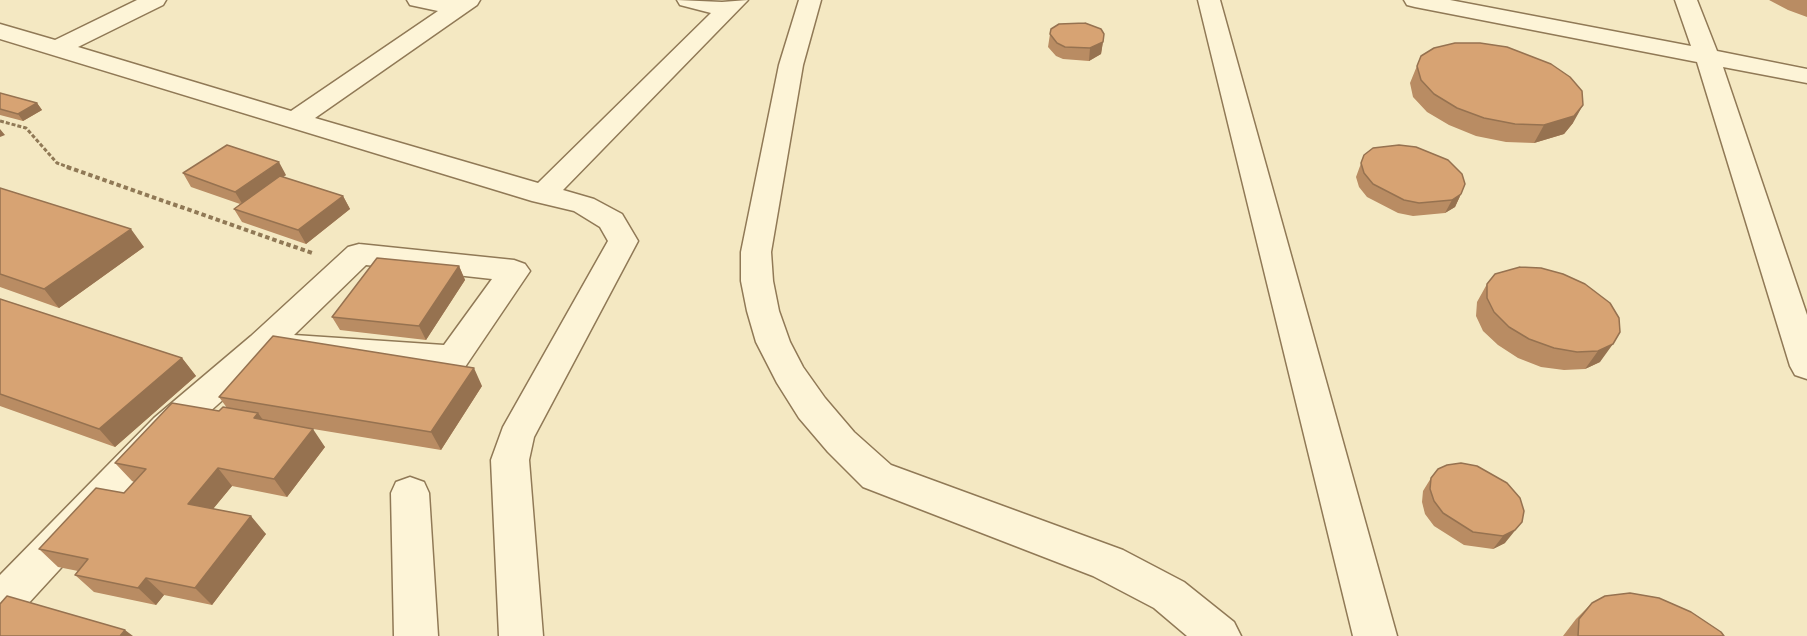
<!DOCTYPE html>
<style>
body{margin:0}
canvas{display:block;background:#f4e8c2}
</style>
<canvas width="1807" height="636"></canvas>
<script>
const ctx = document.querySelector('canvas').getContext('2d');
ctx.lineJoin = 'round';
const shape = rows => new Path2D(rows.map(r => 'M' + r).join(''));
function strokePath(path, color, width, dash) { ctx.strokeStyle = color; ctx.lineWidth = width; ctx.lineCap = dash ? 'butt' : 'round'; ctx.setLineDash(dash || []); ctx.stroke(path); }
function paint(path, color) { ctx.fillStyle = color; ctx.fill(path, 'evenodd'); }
const minor = shape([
 [137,0,166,0,163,5,78,47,291,111,438,11,410,5,407,0,480,0,477,5,315,118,538,183,711,13,680,5,677,0,722,2,748,0,563,190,594,199,622,214,638,241,534,437,529,460,543,636,499,636,491,460,503,427,608,241,600,227,574,211,532,201,0,39,0,24,55,40,137,0],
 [799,0,821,0,803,65,771,252,773,281,779,311,790,342,803,367,825,398,854,432,891,465,1123,550,1184,582,1234,622,1241,636,1187,636,1154,608,1093,576,863,487,828,452,799,418,777,383,756,342,747,311,741,281,741,252,779,65,799,0],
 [1198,0,1220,0,1397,636,1353,636,1198,0],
 [1404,0,1450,0,1691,46,1675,0,1697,0,1717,51,1807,69,1807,83,1723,67,1807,315,1807,379,1795,375,1790,366,1697,62,1415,7,1407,5,1404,0],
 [359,244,514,260,525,264,530,271,465,367,453,371,270,358,180,438,15,618,0,623,0,575,154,418,251,336,348,247,359,244],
 [366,265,492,279,444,345,294,335,366,265],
 [410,477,424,482,429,493,438,636,394,636,391,493,396,482,410,477]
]);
strokePath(minor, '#907956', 3);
strokePath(shape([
 [0,121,26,128,57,163,71,168]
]), '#907956', 3, [4, 2]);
strokePath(shape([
 [67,167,312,253]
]), '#907956', 4, [4.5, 3]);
paint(minor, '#fdf4d7');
paint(shape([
 [1769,0,1807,0,1807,17,1788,10],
 [1050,34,1104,34,1101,54,1089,61,1063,59,1056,56,1048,47],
 [1421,56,1573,123,1564,134,1534,143,1506,142,1476,136,1449,125,1427,112,1413,97,1410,83],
 [0,93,37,103,42,110,23,121,0,115],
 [1364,155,1461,194,1455,207,1445,213,1413,216,1398,213,1367,197,1359,187,1356,177],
 [183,173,286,175,283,177,343,196,350,209,306,244,242,222,234,209,240,204,191,187],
 [0,188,144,247,59,308,0,287],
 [459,266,465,280,426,340,340,330,332,317],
 [1487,284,1610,303,1600,362,1585,369,1564,370,1541,367,1518,358,1498,345,1483,331,1476,316,1477,302],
 [0,299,182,358,196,376,115,447,0,406],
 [482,386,441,450,301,427,325,447,287,497,232,486,213,509,266,534,212,605,164,595,156,605,94,592,75,575,78,571,58,567,39,549,124,493,134,482,132,481,115,463,219,411,227,408,219,397],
 [1431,478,1507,483,1505,543,1493,549,1464,545,1434,526,1425,514,1422,502,1423,491],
 [1592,603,1724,636,1563,636,1576,619]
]), '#b98c63');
paint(shape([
 [1103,42,1101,54,1089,61,1090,48],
 [37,103,42,110,23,121,18,114],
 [1583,105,1573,123,1564,134,1534,143,1544,125],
 [0,129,5,135,0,137],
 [279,162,286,175,243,205,235,192],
 [1461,194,1455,207,1445,213,1452,200],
 [343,196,350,209,306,244,298,230],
 [131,229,144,247,59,308,44,289],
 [459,266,465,280,426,340,419,326],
 [1613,344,1600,362,1585,369,1598,351],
 [182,358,196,376,115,447,99,429],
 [474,368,482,386,441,450,431,432],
 [258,413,271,431,254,418],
 [313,429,325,447,287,497,274,479],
 [218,468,232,486,203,521,188,504],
 [251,516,266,534,212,605,195,588],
 [1522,522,1505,543,1493,549,1503,536],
 [146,578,164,595,156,605,138,588],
 [125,630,133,636,120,636]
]), '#967250');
const building = shape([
 [1085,23,1101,29,1104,34,1103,42,1090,48,1065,47,1057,43,1050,34,1051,29,1059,24,1085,23],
 [1455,43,1480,43,1507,47,1551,64,1570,77,1582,91,1583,105,1574,116,1544,125,1515,124,1484,118,1457,108,1434,94,1421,80,1417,66,1421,56,1434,48,1455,43],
 [0,93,37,103,18,114,0,109,0,93],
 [227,145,279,162,235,192,183,173,227,145],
 [1399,145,1416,147,1448,160,1462,174,1465,184,1461,194,1452,200,1419,203,1404,200,1373,184,1364,173,1361,163,1364,155,1373,148,1399,145],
 [280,176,343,196,298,230,234,209,280,176],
 [0,188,131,229,44,289,0,274,0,188],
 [377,258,459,266,419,326,332,317,377,258],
 [1520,267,1541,268,1563,274,1585,284,1610,303,1619,318,1620,332,1613,344,1598,351,1577,352,1554,348,1529,339,1509,327,1494,312,1487,298,1487,284,1495,274,1520,267],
 [0,299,182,358,99,429,0,394,0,299],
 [273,336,474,368,431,432,219,397,273,336],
 [172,403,219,411,223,407,258,413,254,418,313,429,274,479,218,468,188,504,251,516,195,588,146,578,138,588,75,575,88,559,39,549,96,488,124,493,146,469,115,463,172,403],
 [1461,463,1477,466,1507,483,1520,498,1524,511,1522,522,1515,530,1503,536,1473,532,1443,513,1434,501,1430,489,1431,478,1438,469,1447,465,1461,463],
 [1630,593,1659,598,1691,612,1721,632,1724,636,1578,636,1579,619,1592,603,1605,596,1630,593],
 [7,596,125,630,120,636,0,636,0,604,7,596]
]);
paint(building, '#d7a373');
strokePath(building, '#967250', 1.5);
</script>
